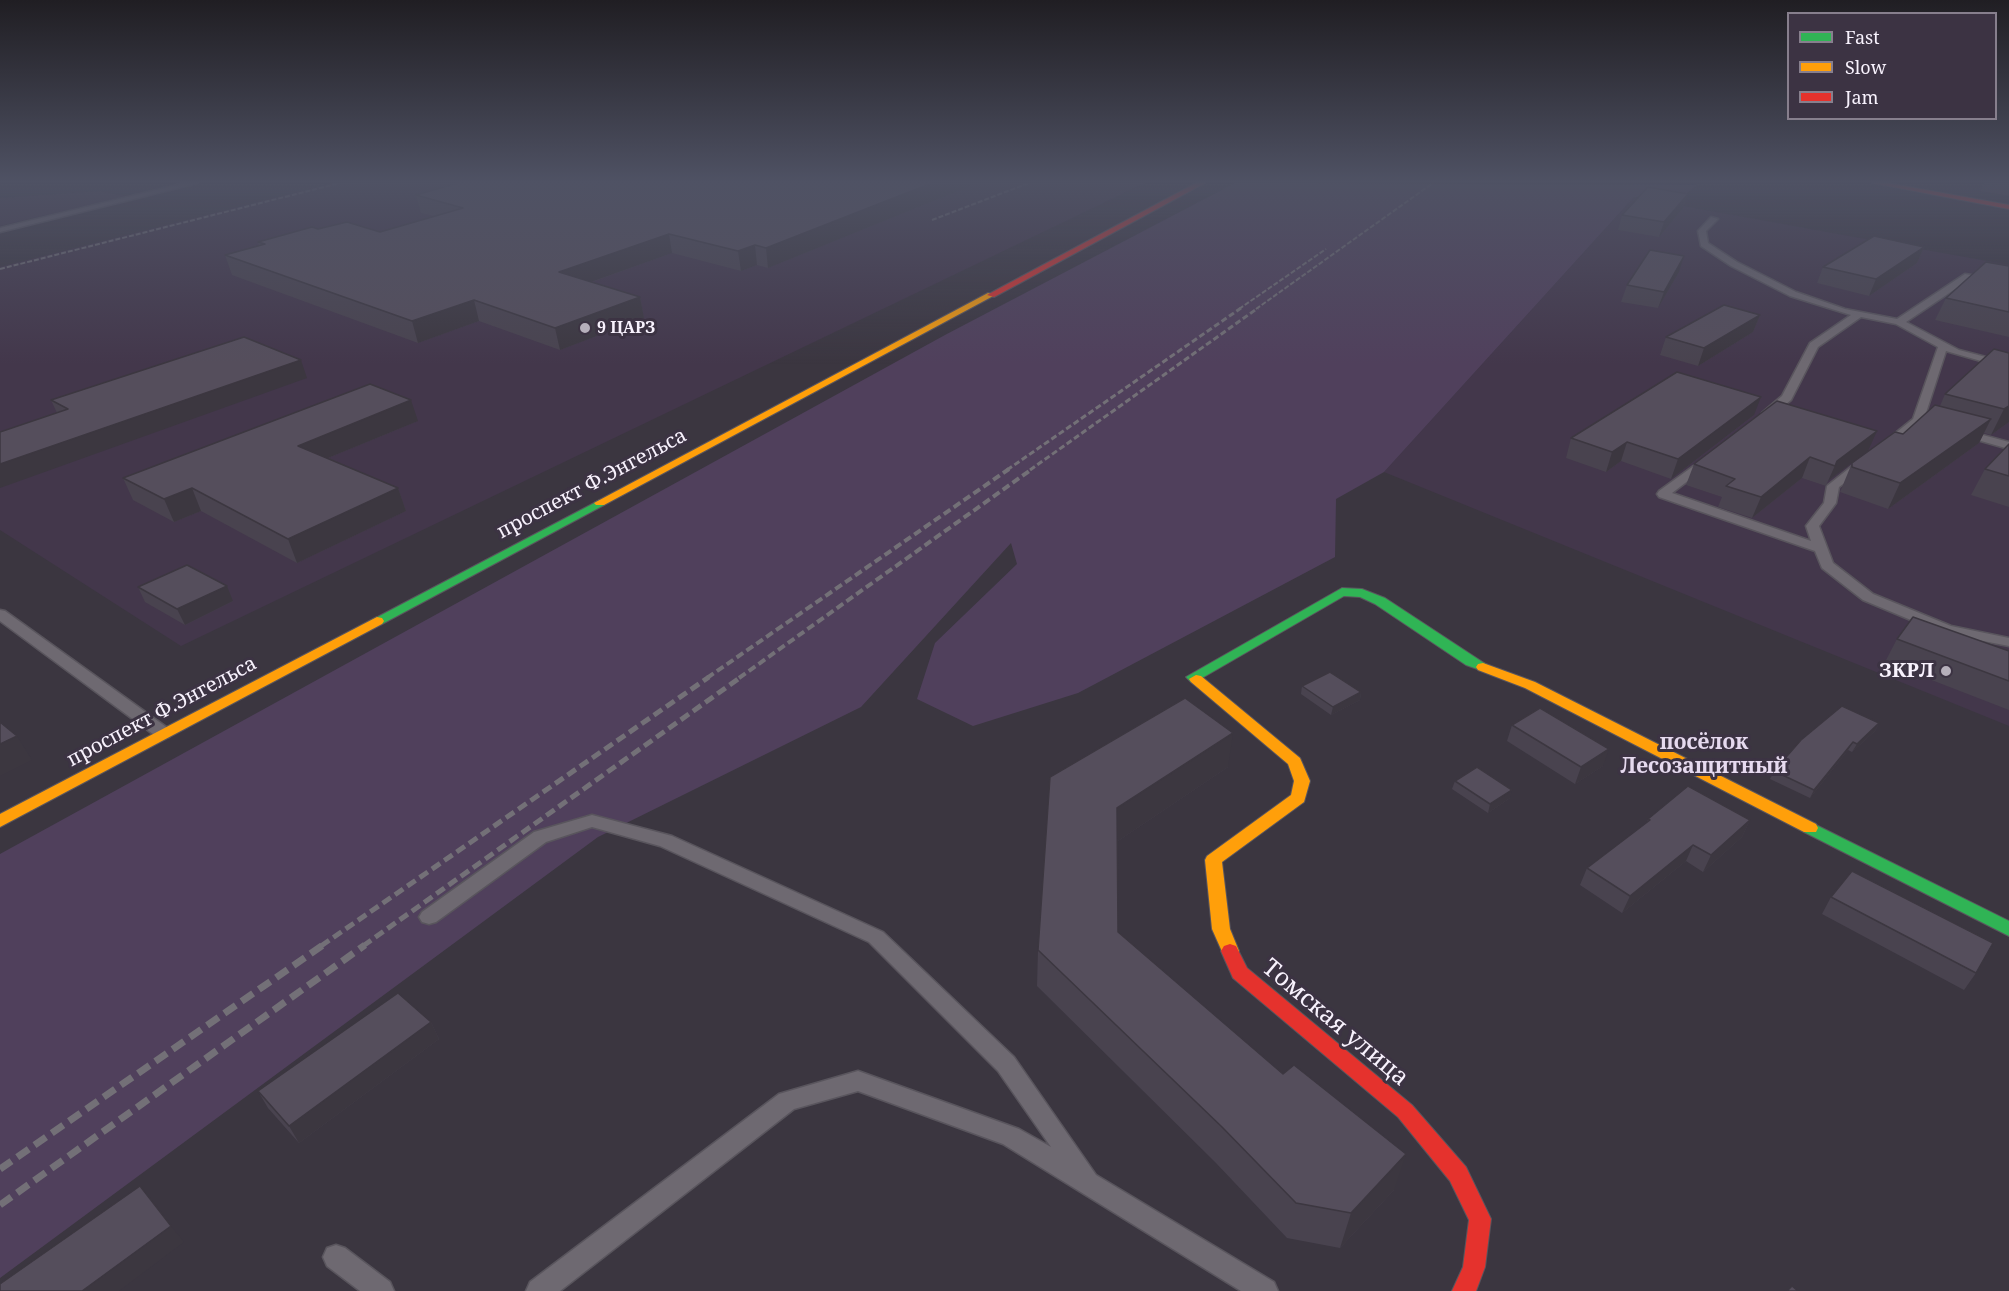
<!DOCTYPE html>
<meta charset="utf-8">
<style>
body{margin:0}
#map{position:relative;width:2009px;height:1291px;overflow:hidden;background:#3b3640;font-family:"Noto Serif",serif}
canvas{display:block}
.legend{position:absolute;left:1787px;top:12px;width:210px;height:108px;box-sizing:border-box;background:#3c3343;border:2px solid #877f8d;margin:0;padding:8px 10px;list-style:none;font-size:18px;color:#f8f2fd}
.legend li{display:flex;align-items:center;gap:12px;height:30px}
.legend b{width:30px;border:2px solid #877f8d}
</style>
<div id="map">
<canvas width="2009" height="1291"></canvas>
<ul class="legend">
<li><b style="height:8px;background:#30b455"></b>Fast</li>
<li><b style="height:8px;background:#ff9f0a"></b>Slow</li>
<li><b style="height:8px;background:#e5322d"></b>Jam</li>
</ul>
</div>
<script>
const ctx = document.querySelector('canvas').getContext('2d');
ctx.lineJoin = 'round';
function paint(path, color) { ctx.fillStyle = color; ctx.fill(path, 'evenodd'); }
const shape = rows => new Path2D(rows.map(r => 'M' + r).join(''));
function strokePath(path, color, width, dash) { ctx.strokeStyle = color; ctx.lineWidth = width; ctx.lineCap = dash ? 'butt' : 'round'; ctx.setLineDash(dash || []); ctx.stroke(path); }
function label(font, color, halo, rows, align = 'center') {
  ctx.font = font + ' "Noto Serif",serif'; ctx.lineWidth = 6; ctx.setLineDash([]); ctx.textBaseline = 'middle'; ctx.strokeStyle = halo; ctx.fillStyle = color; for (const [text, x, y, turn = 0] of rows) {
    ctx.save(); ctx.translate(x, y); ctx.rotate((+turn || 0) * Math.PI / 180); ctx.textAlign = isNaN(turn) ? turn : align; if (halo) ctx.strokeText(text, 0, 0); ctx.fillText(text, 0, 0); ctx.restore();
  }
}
paint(shape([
 [333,183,1145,183,181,646,0,530,0,267],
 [99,191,127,196,0,226,0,198],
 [1634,197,2009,265,2009,726,1384,472]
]), '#43374b');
paint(shape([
 [1235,183,1697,185,1676,202,1634,197,1384,472,1336,499,1335,557,1078,693,973,726,917,699,935,643,1017,564,1011,543,861,707,598,837,0,1278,0,854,945,335]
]), '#50405c');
const lane = shape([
 [185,183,198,183,0,232,0,228,185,183],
 [1711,217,1718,219,1706,231,1708,243,1737,262,1796,292,1845,309,1897,319,1965,274,2009,281,2009,287,1970,279,1906,322,1959,350,2009,363,2009,369,1946,351,1924,419,1932,423,1926,426,1920,425,1891,447,1883,447,1883,443,1913,419,1938,347,1896,324,1861,317,1818,347,1791,400,1770,417,1762,417,1762,413,1782,396,1810,343,1851,315,1790,296,1731,266,1701,246,1698,231,1711,217],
 [1964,430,2009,442,2009,449,1960,435,1958,433,1964,430],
 [1706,457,1710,458,1710,464,1672,493,1811,541,1806,526,1824,503,1827,486,1857,462,1865,462,1865,468,1839,487,1836,503,1819,526,1833,563,1873,594,1951,626,2009,638,2009,646,1942,633,1863,600,1822,568,1815,551,1659,497,1657,494,1659,491,1706,457],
 [0,610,5,611,169,729,171,733,169,737,157,737,0,621,0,610],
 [592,815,672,836,883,932,1014,1057,1096,1175,1274,1282,1278,1291,1241,1291,1003,1144,858,1091,794,1109,560,1291,526,1291,530,1282,779,1094,858,1071,1019,1129,1051,1147,998,1071,869,942,660,846,592,827,546,842,436,922,429,924,422,922,419,917,422,912,534,832,592,815],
 [336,1245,345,1248,390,1282,394,1291,360,1291,327,1266,323,1257,327,1248,336,1245]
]);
const fast = shape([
 [600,500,606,503,604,505,382,624,372,624,370,621,600,500],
 [1342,588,1362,589,1385,598,1490,667,1483,671,1466,665,1375,604,1360,597,1344,596,1202,678,1201,682,1191,682,1186,677,1342,588],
 [1810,822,2009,921,2009,936,1804,832,1802,828,1804,824,1810,822]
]);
const slow = shape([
 [988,293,995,295,604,505,596,505,594,503,988,293],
 [377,617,382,618,384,621,382,624,0,827,0,814,377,617],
 [1483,663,1535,682,1816,824,1818,828,1816,832,1804,832,1525,688,1478,670,1476,667,1478,664,1483,663],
 [1196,675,1201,676,1300,758,1310,781,1304,802,1222,862,1230,929,1239,951,1236,956,1230,958,1224,956,1212,929,1205,860,1207,856,1291,795,1294,781,1288,764,1191,682,1189,679,1196,675]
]);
const jam = shape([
 [1196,183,1205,183,994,297,987,295,1196,183],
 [1872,183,1888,183,2009,205,2009,209,1872,183],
 [1230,944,1236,946,1247,968,1412,1105,1466,1167,1491,1219,1485,1267,1476,1291,1452,1291,1463,1267,1469,1220,1450,1181,1398,1117,1233,978,1221,951,1224,946,1230,944]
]);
strokePath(lane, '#59555d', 3);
strokePath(fast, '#59555d', 2);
strokePath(slow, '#59555d', 2);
strokePath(jam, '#59555d', 2);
paint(lane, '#6e6971');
paint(fast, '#30b455');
paint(slow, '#ff9f0a');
paint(jam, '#e5322d');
strokePath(shape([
 [932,220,1029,183],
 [0,269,340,183],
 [1239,309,1326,249],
 [1256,309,1433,183]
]), '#737077', 2, [5, 2]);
strokePath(shape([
 [1007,470,1241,308],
 [1030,470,1258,308]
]), '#737077', 3, [6, 3]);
strokePath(shape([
 [707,678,1009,469],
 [739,678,1032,469]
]), '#737077', 4, [8, 4]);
strokePath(shape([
 [321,946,709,677],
 [363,946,741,677]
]), '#737077', 5, [10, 5]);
strokePath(shape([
 [0,1169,323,945],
 [0,1205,365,945]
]), '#737077', 7, [14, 7]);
paint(shape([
 [1984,183,2009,183,2009,196,1980,191],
 [975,184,768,268,757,265,741,271,672,253,592,282,640,297,644,318,560,350,479,321,418,343,232,275,225,255,259,246,258,242,318,229,380,232,434,216,421,213,416,195],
 [1688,194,1683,208,1659,237,1618,230,1622,215],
 [1924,247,1917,263,1869,296,1817,283,1823,267],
 [2009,266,2009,337,1935,320,1946,298],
 [1679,272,1658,308,1621,302,1627,285],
 [1760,315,1753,332,1698,366,1660,355,1666,337],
 [1994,349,2009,422,1991,435,1984,433,1979,443,1888,509,1840,492,1852,463,1903,434,1940,406,1945,394],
 [307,378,57,413,51,400],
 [1754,415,1671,479,1621,461,1606,472,1566,458,1571,438],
 [418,421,328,458,398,488,406,511,297,563,201,511,174,522,133,500,123,478],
 [2009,444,2009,507,1971,495,1985,469],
 [1868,451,1828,481,1826,486,1802,478,1752,518,1718,507,1722,497,1686,485,1694,464],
 [138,587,233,601,185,625,145,602],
 [1897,639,2009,651,2009,710,1885,662],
 [1302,686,1361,692,1360,700,1331,715,1301,694],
 [1879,723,1875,731,1852,752,1848,750,1810,798,1770,779,1774,771],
 [1512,725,1603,766,1575,784,1507,741],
 [1228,767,1118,841,1118,932,1394,1190,1340,1248,1287,1238,1216,1163,1037,986,1038,950,1050,777],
 [1455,781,1510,798,1488,813,1452,789],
 [1648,819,1750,820,1742,837,1703,872,1686,861,1622,913,1580,885,1587,868,1647,823],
 [1831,897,1976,973,1964,990,1822,914],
 [431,1022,439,1039,299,1143,268,1108,258,1091]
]), '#49434f');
paint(shape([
 [932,183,975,184,768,268,766,248],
 [1688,194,1683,208,1659,237,1664,222],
 [669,234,672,253,563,292,559,272],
 [755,245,757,265,741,271,738,251],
 [1924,247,1917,263,1869,296,1876,279],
 [1684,256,1679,272,1658,308,1664,292],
 [640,297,644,318,560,350,555,328],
 [474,300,479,321,418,343,412,321],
 [1760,315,1753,332,1698,366,1704,348],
 [301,360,307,378,0,488,0,464],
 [1761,397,1754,415,1671,479,1678,459],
 [411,400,418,421,306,467,298,446],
 [2009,406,2009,422,1991,435,2004,409],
 [1991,419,1979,443,1888,509,1900,483],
 [1877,431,1868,451,1828,481,1837,461],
 [1627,442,1621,461,1606,472,1612,452],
 [1810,457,1802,478,1752,518,1761,497],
 [192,488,201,511,174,522,164,499],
 [398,488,406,511,297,563,288,539],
 [227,586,233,601,185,625,177,609],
 [1361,692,1360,700,1331,715,1333,707],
 [1879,723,1875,731,1852,752,1857,744],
 [1233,733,1228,767,1115,843,1117,808],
 [17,736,32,760,0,776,0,744],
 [1853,742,1848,750,1810,798,1814,790],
 [1609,749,1603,766,1575,784,1581,767],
 [1512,790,1510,798,1488,813,1490,804],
 [1750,820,1742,837,1703,872,1711,855],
 [1693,845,1686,861,1622,913,1630,896],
 [431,1022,439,1039,299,1143,289,1126],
 [1406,1154,1394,1190,1340,1248,1351,1213],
 [171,1226,184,1242,119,1291,82,1291]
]), '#3c3740');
const building = shape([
 [458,183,932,183,766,248,755,245,738,251,669,234,559,272,640,297,555,328,474,300,412,321,225,255,265,244,258,242,312,227,318,229,347,222,380,232,463,208,416,195,458,183],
 [1648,187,1688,194,1664,222,1622,215,1648,187],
 [1874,236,1924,247,1876,279,1823,267,1874,236],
 [1650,250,1684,256,1664,292,1627,285,1650,250],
 [1986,262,2009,266,2009,312,1946,298,1986,262],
 [1724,305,1760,315,1704,348,1666,337,1724,305],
 [244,337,301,360,0,464,0,432,68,409,51,400,244,337],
 [1994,349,2009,353,2009,406,2004,409,1945,394,1994,349],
 [1677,372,1761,397,1678,459,1627,442,1612,452,1571,438,1677,372],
 [370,384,411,400,298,446,398,488,288,539,192,488,164,499,123,478,370,384],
 [1777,401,1877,431,1837,461,1835,466,1810,457,1761,497,1726,486,1735,479,1694,464,1777,401],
 [1935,405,1991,419,1900,483,1852,467,1852,463,1895,432,1903,434,1935,405],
 [2009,444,2009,476,1985,469,2009,444],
 [187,565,227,586,177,609,138,587,187,565],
 [1913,617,2009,651,2009,681,1897,639,1913,617],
 [1330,672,1361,692,1333,707,1302,686,1330,672],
 [1185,698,1233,733,1117,808,1118,932,1283,1074,1294,1065,1406,1154,1351,1213,1296,1203,1222,1127,1038,950,1050,777,1185,698],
 [1842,706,1879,723,1857,744,1853,742,1814,790,1774,771,1801,740,1842,706],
 [1540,708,1609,749,1581,767,1512,725,1540,708],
 [0,722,17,736,0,744,0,722],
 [1477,767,1512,790,1490,804,1455,781,1477,767],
 [1688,786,1750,820,1711,855,1693,845,1630,896,1587,868,1650,820,1648,819,1688,786],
 [1852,871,1993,943,1976,973,1831,897,1852,871],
 [398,993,431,1022,289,1126,258,1091,398,993],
 [140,1186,171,1226,82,1291,0,1291,0,1284,140,1186],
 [1792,1286,1798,1291,1787,1291,1792,1286]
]);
paint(building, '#554e5c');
strokePath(building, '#3c3740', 1.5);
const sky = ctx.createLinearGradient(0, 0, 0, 364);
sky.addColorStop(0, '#201e23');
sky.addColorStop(0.5, '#4f5264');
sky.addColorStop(1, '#4f526400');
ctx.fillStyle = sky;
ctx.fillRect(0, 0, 2009, 364);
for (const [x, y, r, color] of [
 [585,328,6,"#b6b0bb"],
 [1946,671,6,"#b6b0bb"]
]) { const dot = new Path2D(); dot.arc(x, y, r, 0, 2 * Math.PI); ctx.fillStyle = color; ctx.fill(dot); strokePath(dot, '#3c3343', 2); }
label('bold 16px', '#f8f2fd', '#3c3343', [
 ["9 ЦАРЗ",597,328]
], 'left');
label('20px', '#f8f2fd', '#3c3343', [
 ["проспект Ф.Энгельса",592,484,-28],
 ["проспект Ф.Энгельса",162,712,-28]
]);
label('bold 20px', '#f8f2fd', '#3c3343', [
 ["ЗКРЛ",1934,671]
], 'right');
label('bold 21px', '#e6daef', '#3c3343', [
 ["посёлок",1704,743],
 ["Лесозащитный",1704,767]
]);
label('24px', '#f8f2fd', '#3c3343', [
 ["Томская улица",1335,1023,40]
]);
</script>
